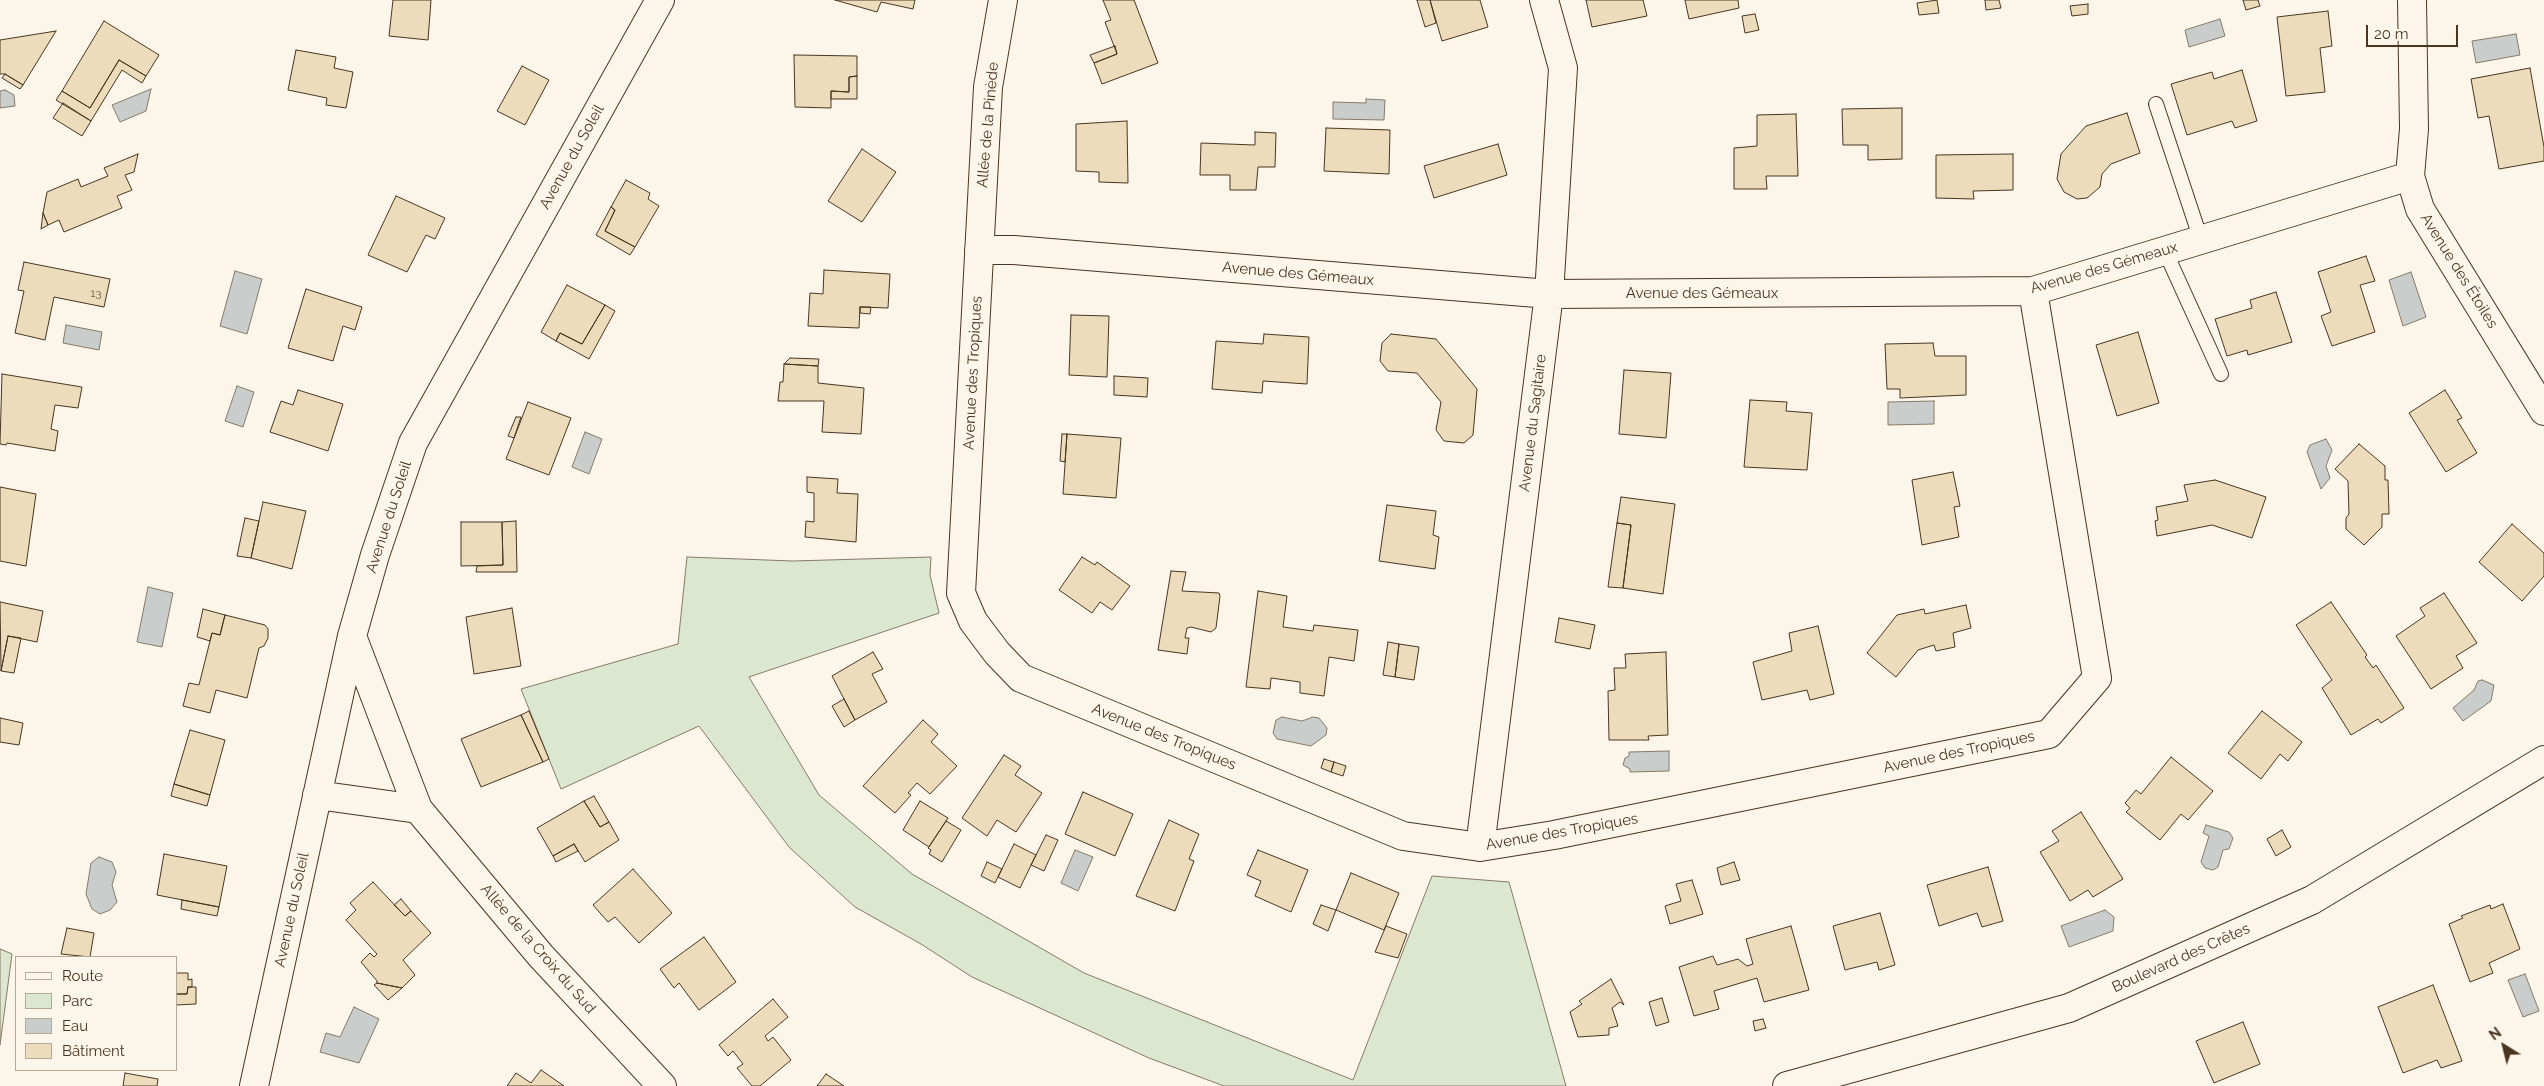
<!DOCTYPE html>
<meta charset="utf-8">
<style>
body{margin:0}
#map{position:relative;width:2544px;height:1086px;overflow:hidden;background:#fbf6e9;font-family:Raleway,sans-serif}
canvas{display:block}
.legend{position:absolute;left:15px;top:956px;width:162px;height:115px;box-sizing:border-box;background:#fbf6e9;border:1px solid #b4a999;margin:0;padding:6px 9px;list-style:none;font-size:15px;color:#4a3520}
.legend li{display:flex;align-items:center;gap:10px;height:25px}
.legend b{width:25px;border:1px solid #b4a999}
.north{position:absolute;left:2479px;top:1021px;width:50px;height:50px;-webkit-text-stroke:4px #fbf6e9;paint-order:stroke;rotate:324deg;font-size:14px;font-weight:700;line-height:20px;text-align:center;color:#4a3520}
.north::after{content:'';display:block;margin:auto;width:18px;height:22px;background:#4a3520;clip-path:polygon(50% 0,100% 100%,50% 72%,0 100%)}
.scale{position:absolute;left:2366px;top:25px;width:92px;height:22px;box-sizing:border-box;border:2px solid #4a3520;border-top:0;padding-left:6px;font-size:15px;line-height:18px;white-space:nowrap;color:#4a3520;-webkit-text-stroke:4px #fbf6e9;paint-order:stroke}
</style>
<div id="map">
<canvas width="2544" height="1086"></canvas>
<ul class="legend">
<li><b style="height:6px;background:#fbf6e9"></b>Route</li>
<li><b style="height:14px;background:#dce7d0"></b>Parc</li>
<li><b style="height:14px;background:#c9cecd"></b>Eau</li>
<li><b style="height:14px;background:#ecdcbc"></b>Bâtiment</li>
</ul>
<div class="north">N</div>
<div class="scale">20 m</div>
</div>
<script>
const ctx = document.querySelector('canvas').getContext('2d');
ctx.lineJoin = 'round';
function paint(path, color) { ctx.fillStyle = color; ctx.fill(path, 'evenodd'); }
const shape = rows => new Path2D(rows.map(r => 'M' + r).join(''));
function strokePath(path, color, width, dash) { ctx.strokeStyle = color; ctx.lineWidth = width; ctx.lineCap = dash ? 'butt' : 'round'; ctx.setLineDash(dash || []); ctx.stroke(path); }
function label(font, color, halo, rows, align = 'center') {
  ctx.font = font + ' Raleway,sans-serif'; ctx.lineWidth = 4; ctx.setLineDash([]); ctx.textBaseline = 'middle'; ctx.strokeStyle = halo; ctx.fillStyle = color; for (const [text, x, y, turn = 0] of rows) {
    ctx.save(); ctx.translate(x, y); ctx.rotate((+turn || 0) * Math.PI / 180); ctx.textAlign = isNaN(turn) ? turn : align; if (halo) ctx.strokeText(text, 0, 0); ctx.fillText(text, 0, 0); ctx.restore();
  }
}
const green = shape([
 [687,557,793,561,931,557,930,575,939,613,749,677,819,795,912,874,1084,973,1353,1080,1432,876,1509,882,1566,1086,1224,1086,1149,1058,972,977,921,944,855,907,789,847,699,726,561,789,521,689,678,644,687,557],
 [0,949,12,954,0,1045,0,949]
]);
paint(green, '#dce7d0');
strokePath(green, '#887966', 1);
const water = shape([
 [2220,19,2225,36,2189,47,2185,30,2220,19],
 [2516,34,2520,55,2476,63,2472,41,2516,34],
 [151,89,146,111,120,122,112,105,151,89],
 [5,90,14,95,15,106,0,108,0,91,5,90],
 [1366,99,1385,100,1384,120,1333,119,1333,102,1366,103,1366,99],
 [235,271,262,279,247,334,220,326,235,271],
 [2411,272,2426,317,2403,326,2389,280,2411,272],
 [66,325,102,332,99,350,63,343,66,325],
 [237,386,254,392,243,427,225,421,237,386],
 [1934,401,1934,424,1888,425,1888,402,1934,401],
 [585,432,602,439,589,474,572,467,585,432],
 [2326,439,2332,450,2326,466,2330,478,2321,489,2307,452,2310,445,2326,439],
 [148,587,173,593,162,647,137,642,148,587],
 [2482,680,2494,685,2491,701,2463,721,2453,708,2474,690,2478,681,2482,680],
 [1282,717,1302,721,1313,717,1319,718,1327,728,1326,735,1311,746,1277,739,1273,733,1276,720,1282,717],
 [1669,751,1669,771,1630,772,1630,769,1623,765,1625,758,1629,756,1629,752,1669,751],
 [2206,825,2229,832,2233,838,2229,849,2223,850,2218,867,2213,870,2205,868,2201,862,2209,836,2203,833,2206,825],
 [1075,850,1093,857,1078,891,1061,883,1075,850],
 [99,857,112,862,116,872,112,885,117,902,110,910,100,914,92,909,86,894,91,863,99,857],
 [2105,910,2114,917,2113,931,2069,947,2061,926,2105,910],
 [2525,974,2539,1011,2523,1017,2508,980,2525,974],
 [354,1007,379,1019,359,1063,320,1052,326,1033,340,1037,354,1007]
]);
paint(water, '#c9cecd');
strokePath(water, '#887966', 1);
const building = shape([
 [393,0,431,0,428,40,389,36,393,0],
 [835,0,915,0,913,9,881,2,877,12,835,0],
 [1103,0,1134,0,1158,63,1102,84,1094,63,1117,54,1105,22,1111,20,1103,0],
 [1417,0,1430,0,1436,23,1425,27,1417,0],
 [1430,0,1480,0,1488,27,1442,41,1430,0],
 [1586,0,1643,0,1647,16,1592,27,1586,0],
 [1685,0,1738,0,1739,8,1689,19,1685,0],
 [1937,0,1939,13,1919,15,1917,3,1937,0],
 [1985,0,1999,0,2001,8,1986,10,1985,0],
 [2243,0,2258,0,2260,6,2246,10,2243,0],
 [2088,4,2088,14,2072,16,2070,6,2088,4],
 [2328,11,2332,46,2320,48,2325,92,2286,96,2277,17,2328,11],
 [1755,14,1759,30,1745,33,1742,16,1755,14],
 [104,21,159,55,146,76,119,60,90,108,62,91,104,21],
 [56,31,23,85,5,74,0,74,0,40,56,31],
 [1115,46,1117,54,1094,63,1090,55,1115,46],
 [296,50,336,57,334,68,353,72,346,108,326,105,327,98,288,90,296,50],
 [794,55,857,56,857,76,849,77,849,92,831,91,831,108,795,107,794,55],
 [119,60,146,76,142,83,122,70,91,121,56,100,62,91,90,108,119,60],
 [522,66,549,80,525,125,497,111,522,66],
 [2530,68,2544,147,2544,161,2499,169,2489,116,2478,118,2471,79,2530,68],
 [2242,70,2257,121,2235,128,2232,121,2187,135,2171,84,2212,72,2214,79,2242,70],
 [5,74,23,85,20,89,2,78,5,74],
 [857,76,857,99,831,99,831,91,849,92,849,77,857,76],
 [63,103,91,121,82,136,53,118,63,103],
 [1902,108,1902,159,1868,160,1868,145,1843,145,1842,109,1902,108],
 [2127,113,2140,153,2111,164,2102,174,2100,187,2087,198,2077,199,2064,192,2057,179,2061,154,2086,126,2127,113],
 [1796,114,1798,176,1766,176,1767,189,1734,189,1734,148,1757,146,1757,115,1796,114],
 [1127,121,1128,183,1099,182,1099,172,1076,171,1076,124,1127,121],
 [1326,128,1390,130,1389,174,1324,171,1326,128],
 [1255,132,1276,133,1275,167,1258,167,1256,190,1230,190,1230,175,1200,175,1201,143,1255,145,1255,132],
 [1498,144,1507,175,1434,198,1424,166,1498,144],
 [862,149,896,172,862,222,828,201,862,149],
 [138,154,134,172,125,175,132,190,117,196,122,208,64,232,59,220,48,225,43,213,47,192,78,179,81,187,108,176,104,168,138,154],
 [2013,154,2013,190,1973,191,1974,199,1936,198,1936,155,2013,154],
 [626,180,650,193,648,199,659,206,635,247,605,231,615,210,611,207,626,180],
 [396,196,445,218,435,239,426,235,407,272,368,255,396,196],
 [611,207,615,210,605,231,635,247,630,255,596,235,611,207],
 [43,213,48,225,41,229,43,213],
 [2366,256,2375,281,2360,285,2375,332,2332,346,2321,316,2331,312,2318,272,2366,256],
 [24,262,110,279,104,307,54,297,45,340,15,333,24,291,18,290,24,262],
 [824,270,890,274,888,308,860,307,859,328,808,326,810,293,823,294,824,270],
 [567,285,605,305,582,344,560,333,556,341,541,332,567,285],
 [306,289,362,307,355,330,343,326,333,361,288,348,306,289],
 [2276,292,2292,342,2248,355,2247,350,2227,356,2215,319,2252,308,2250,300,2276,292],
 [605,305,615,311,589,359,556,341,560,333,582,344,605,305],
 [860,307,871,307,870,314,860,313,860,307],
 [1071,315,1109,316,1107,377,1069,375,1071,315],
 [2138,332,2159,403,2117,416,2096,345,2138,332],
 [1264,334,1309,337,1307,384,1263,381,1262,393,1212,389,1216,341,1263,344,1264,334],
 [1391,334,1436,339,1477,389,1473,435,1464,443,1444,441,1436,430,1441,402,1417,373,1388,371,1380,361,1382,343,1391,334],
 [1933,343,1935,356,1966,356,1966,395,1900,398,1900,389,1887,389,1885,344,1933,343],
 [790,358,819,359,818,366,784,364,790,358],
 [784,364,818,366,818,383,864,388,861,434,822,432,824,401,778,401,780,382,783,382,784,364],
 [1624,370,1671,373,1666,438,1619,434,1624,370],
 [2,374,82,387,78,408,55,405,51,429,58,431,55,451,7,443,6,445,0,444,2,374],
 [1114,376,1148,378,1147,397,1114,395,1114,376],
 [298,390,343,404,328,451,270,432,281,401,293,405,298,390],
 [2445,390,2462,418,2457,420,2477,453,2446,472,2409,413,2445,390],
 [1750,400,1787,402,1786,411,1812,413,1807,470,1744,467,1750,400],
 [528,402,571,418,549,475,506,459,528,402],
 [516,417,521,417,514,438,508,436,516,417],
 [1062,434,1067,434,1065,462,1060,461,1062,434],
 [1067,434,1121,438,1116,498,1063,494,1067,434],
 [2359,444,2385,466,2385,480,2388,480,2389,514,2382,514,2382,527,2364,545,2346,529,2346,518,2349,514,2348,481,2335,469,2359,444],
 [1953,472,1960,506,1954,507,1959,537,1922,545,1912,480,1953,472],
 [807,477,838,479,837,493,858,494,856,542,805,537,806,521,814,522,814,493,807,492,807,477],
 [2215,480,2266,497,2252,538,2212,525,2157,536,2155,521,2158,520,2156,507,2188,501,2184,485,2215,480],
 [0,487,36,494,26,566,0,561,0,487],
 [1621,497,1675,504,1663,594,1623,588,1631,525,1617,523,1621,497],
 [263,502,306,511,292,569,251,558,263,502],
 [1387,505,1436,511,1433,535,1439,537,1435,569,1379,561,1387,505],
 [245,518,259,521,251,558,237,556,245,518],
 [516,521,517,572,476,572,477,566,503,565,502,522,516,521],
 [461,522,502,522,503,565,461,566,461,522],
 [1617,523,1631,525,1623,588,1608,587,1617,523],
 [2512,524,2544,553,2544,576,2522,601,2479,562,2512,524],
 [1082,557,1095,565,1097,562,1130,586,1112,610,1100,602,1092,613,1059,590,1082,557],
 [1171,571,1186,572,1182,591,1219,593,1220,596,1216,628,1211,632,1191,627,1187,628,1185,638,1189,638,1187,654,1158,650,1171,571],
 [1258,591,1287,596,1283,627,1313,631,1314,625,1358,630,1354,661,1329,657,1324,696,1300,693,1300,682,1271,678,1270,689,1246,687,1258,591],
 [2444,593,2477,643,2456,656,2463,668,2431,689,2396,636,2425,616,2420,608,2444,593],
 [0,602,43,611,37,642,8,636,1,671,0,602],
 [2331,602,2367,655,2365,657,2373,668,2376,665,2404,708,2381,723,2378,719,2351,735,2322,688,2332,680,2296,625,2331,602],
 [1966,605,1971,628,1953,633,1955,647,1936,651,1934,645,1918,650,1896,677,1867,653,1897,615,1924,609,1925,614,1966,605],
 [512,608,521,666,474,674,466,617,512,608],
 [203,609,225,615,220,635,212,633,210,641,197,637,203,609],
 [225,615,265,625,268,629,268,638,264,646,259,648,247,698,216,690,210,713,183,706,189,683,199,685,212,633,220,635,225,615],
 [1559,618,1595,625,1590,649,1555,642,1559,618],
 [1818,626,1834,694,1810,700,1807,690,1762,700,1753,662,1792,651,1789,633,1818,626],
 [8,636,21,638,14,673,1,671,8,636],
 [1388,642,1399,644,1395,677,1383,675,1388,642],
 [1399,644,1419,647,1414,680,1395,677,1399,644],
 [873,652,883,669,872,674,887,702,855,720,832,676,873,652],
 [1666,652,1668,735,1648,736,1649,740,1609,740,1608,691,1615,690,1614,668,1626,668,1625,654,1666,652],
 [844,699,855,720,844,727,832,706,844,699],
 [529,711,549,759,543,762,521,715,529,711],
 [2262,711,2302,742,2288,761,2280,754,2261,779,2228,753,2262,711],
 [521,715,543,762,481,787,461,739,521,715],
 [0,718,23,723,19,745,0,742,0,718],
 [923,720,938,734,931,742,957,766,930,794,917,783,908,793,911,795,895,813,863,786,923,720],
 [190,730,225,740,210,795,174,784,190,730],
 [1004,755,1021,766,1015,775,1042,793,1016,832,997,820,987,836,962,818,1004,755],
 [2171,757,2213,791,2188,820,2181,814,2160,840,2126,812,2130,808,2125,803,2136,790,2141,794,2171,757],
 [1324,759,1334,762,1331,772,1321,768,1324,759],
 [1334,762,1346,766,1343,776,1331,772,1334,762],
 [174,784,210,795,207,806,171,796,174,784],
 [1083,792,1133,814,1115,856,1065,834,1083,792],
 [594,796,609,822,600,827,584,801,594,796],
 [584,801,600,827,609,822,619,840,585,862,574,844,553,856,537,828,584,801],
 [920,801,948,818,929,847,903,830,920,801],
 [2081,812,2123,879,2093,897,2088,890,2070,901,2040,852,2059,841,2052,831,2081,812],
 [1169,820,1199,834,1189,859,1194,861,1175,911,1136,896,1169,820],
 [946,821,961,830,942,862,929,854,931,850,928,848,946,821],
 [2282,830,2291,847,2276,856,2267,839,2282,830],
 [1046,835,1058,840,1044,871,1031,865,1046,835],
 [574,844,578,851,556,862,553,856,574,844],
 [1014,844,1036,855,1020,888,998,877,1014,844],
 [1258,850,1308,870,1291,912,1255,896,1261,881,1247,875,1258,850],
 [164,854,227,866,219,907,157,895,164,854],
 [987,862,1002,869,995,883,981,876,987,862],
 [1734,862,1740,880,1721,885,1717,868,1734,862],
 [1988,867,2003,921,1982,927,1977,913,1939,926,1927,885,1988,867],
 [633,869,672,913,639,943,615,917,608,922,593,905,633,869],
 [1351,873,1399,893,1384,930,1336,910,1351,873],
 [1692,880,1703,914,1670,924,1665,906,1681,901,1676,884,1692,880],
 [373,882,405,916,411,911,431,933,403,960,415,975,402,988,377,983,377,981,361,962,370,953,374,957,377,954,346,920,356,910,350,903,373,882],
 [401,899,411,911,405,916,394,905,401,899],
 [182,900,219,907,217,916,181,909,182,900],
 [2503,904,2520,949,2489,963,2493,973,2470,982,2449,924,2463,918,2461,916,2490,905,2491,909,2503,904],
 [1321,905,1336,910,1328,931,1313,924,1321,905],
 [1880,913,1895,965,1879,970,1877,962,1845,970,1833,926,1880,913],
 [1386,926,1407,934,1398,958,1375,952,1386,926],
 [1791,926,1809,990,1764,1002,1757,978,1714,991,1719,1009,1694,1016,1679,967,1713,956,1717,965,1738,959,1747,966,1753,964,1746,939,1791,926],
 [67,928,94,933,90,957,61,954,67,928],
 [704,937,736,982,699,1010,679,983,674,988,660,969,704,937],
 [176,973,188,973,188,980,192,979,192,987,188,987,187,994,176,994,176,973],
 [1611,979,1624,1005,1620,1002,1612,1008,1618,1026,1609,1028,1609,1035,1578,1037,1570,1012,1582,1004,1579,1001,1611,979],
 [377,983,402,988,388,1000,374,985,377,983],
 [2433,985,2462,1061,2441,1068,2437,1060,2403,1073,2378,1007,2433,985],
 [188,987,196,987,196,1004,176,1005,176,994,187,994,188,987],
 [1662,998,1669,1022,1656,1026,1649,1002,1662,998],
 [773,999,788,1017,765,1036,768,1041,773,1037,791,1060,760,1086,752,1086,737,1068,743,1064,733,1051,728,1056,719,1045,773,999],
 [1763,1019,1766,1028,1755,1031,1753,1021,1763,1019],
 [2243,1022,2260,1064,2214,1083,2196,1041,2243,1022],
 [541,1070,564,1086,507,1086,516,1073,531,1083,541,1070],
 [125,1073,158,1079,157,1086,123,1086,125,1073],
 [826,1074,844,1086,817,1086,826,1074]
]);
paint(building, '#ecdcbc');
strokePath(building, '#4a3520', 1);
const service = shape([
 [2156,104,2201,240],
 [2165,251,2221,374]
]);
const minor = shape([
 [1003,0,988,87,961,593,973,621,997,653,1021,678,1403,836,1480,847,1554,835,2049,734,2097,678,2033,291],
 [2412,0,2414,129,2410,176,2420,209,2544,411],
 [979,250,1014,250,1549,294,2033,291,2410,176],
 [352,636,418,809,541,956,662,1086],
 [317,795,418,809],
 [1480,847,1549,294,1563,68,1544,0],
 [254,1086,352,636,375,555,413,443,660,0],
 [1787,1086,2069,1008,2312,900,2544,760]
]);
strokePath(service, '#4a3520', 16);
strokePath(minor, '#4a3520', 30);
strokePath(service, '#fbf6e9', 14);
strokePath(minor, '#fbf6e9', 28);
label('12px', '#725f47', null, [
 ["13",96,293]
]);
label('15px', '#4a3520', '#fbf6e9', [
 ["Allée de la Pinède",988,125,-85],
 ["Avenue du Soleil",572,157,-61],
 ["Avenue des Gémeaux",2104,268,-16],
 ["Avenue des Étoiles",2459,271,58],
 ["Avenue des Gémeaux",1298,274,5],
 ["Avenue des Gémeaux",1702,293],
 ["Avenue des Tropiques",973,373,-87],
 ["Avenue du Sagitaire",1533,423,-83],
 ["Avenue du Soleil",389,517,-72],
 ["Avenue des Tropiques",1164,737,22],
 ["Avenue des Tropiques",1959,752,-12],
 ["Avenue des Tropiques",1562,832,-10],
 ["Avenue du Soleil",292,910,-78],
 ["Allée de la Croix du Sud",538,949,49],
 ["Boulevard des Crêtes",2181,958,-24]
]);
</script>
